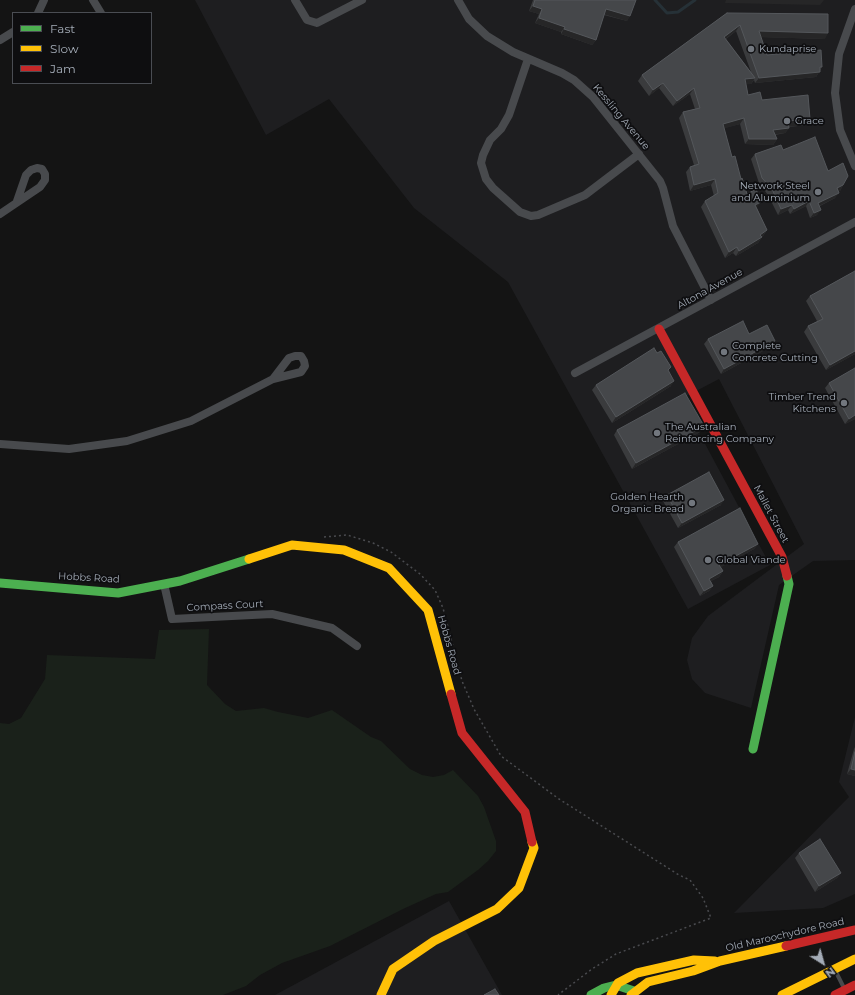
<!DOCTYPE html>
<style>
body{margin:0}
#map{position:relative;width:855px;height:995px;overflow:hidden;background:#141414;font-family:Montserrat,sans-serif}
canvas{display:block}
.legend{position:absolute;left:12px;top:12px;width:140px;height:72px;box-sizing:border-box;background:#0e0e10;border:1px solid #4a4d53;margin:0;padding:5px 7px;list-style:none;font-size:12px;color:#a4acb7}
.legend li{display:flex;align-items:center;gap:8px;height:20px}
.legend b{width:20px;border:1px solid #4a4d53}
.north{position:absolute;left:803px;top:943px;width:40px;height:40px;-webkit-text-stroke:3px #0e0e10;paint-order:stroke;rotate:143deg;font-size:11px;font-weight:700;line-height:16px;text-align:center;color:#a4acb7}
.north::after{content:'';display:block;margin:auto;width:14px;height:18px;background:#a4acb7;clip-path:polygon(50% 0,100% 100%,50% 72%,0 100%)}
</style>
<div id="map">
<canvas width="855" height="995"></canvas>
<ul class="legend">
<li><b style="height:5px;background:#4caf50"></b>Fast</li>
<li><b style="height:5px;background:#ffc107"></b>Slow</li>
<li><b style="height:5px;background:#c62828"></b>Jam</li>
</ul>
<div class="north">N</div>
</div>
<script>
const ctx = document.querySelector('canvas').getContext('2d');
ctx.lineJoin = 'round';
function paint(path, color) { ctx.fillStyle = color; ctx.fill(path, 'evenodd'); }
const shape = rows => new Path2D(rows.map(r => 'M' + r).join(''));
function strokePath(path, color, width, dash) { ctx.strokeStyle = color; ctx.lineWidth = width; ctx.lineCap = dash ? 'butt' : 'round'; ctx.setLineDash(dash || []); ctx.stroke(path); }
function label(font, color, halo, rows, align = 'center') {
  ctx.font = font + ' Montserrat,sans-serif'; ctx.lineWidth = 3.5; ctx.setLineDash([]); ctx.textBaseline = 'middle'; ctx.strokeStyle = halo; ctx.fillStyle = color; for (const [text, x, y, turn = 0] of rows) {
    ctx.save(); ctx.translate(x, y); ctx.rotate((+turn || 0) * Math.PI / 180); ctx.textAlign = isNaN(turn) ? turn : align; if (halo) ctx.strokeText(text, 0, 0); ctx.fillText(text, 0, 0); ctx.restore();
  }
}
paint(shape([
 [195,0,855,0,855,560,813,561,779,585,751,708,705,693,692,679,687,660,692,638,708,616,804,544,719,379,681,399,770,565,688,609,508,282,414,208,329,99,266,135],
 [855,717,855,894,823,908,734,913,849,797,839,782],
 [449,901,502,995,275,995]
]), '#1e1e20');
paint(shape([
 [209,629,207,685,225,704,236,711,264,708,278,712,308,718,332,710,371,737,381,741,410,769,422,775,433,777,444,775,453,770,478,796,484,807,496,841,496,851,488,861,478,870,448,892,436,894,403,909,330,946,282,963,260,975,246,986,223,995,0,995,0,723,9,724,21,718,45,679,47,655,155,659,159,630]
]), '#1a211a');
strokePath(shape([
 [655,0,667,13,678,12,695,0]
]), '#263137', 3);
strokePath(shape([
 [324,537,347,535,373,543,391,552,420,574,435,590,443,608,462,681,474,709,501,756,559,799,679,875,690,880,703,898,711,918,616,954,592,969,558,995]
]), '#4a4b4f', 1.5, [2, 3]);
strokePath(shape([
 [835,970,844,988]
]), '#484a4d', 4);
strokePath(shape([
 [93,0,101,13],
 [295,0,307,20,317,23,362,0],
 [458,0,469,19,487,36,513,52,562,73,574,80,593,97,660,181,663,188,673,226,711,300],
 [855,9,839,54,835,93,840,130,855,166],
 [38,13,44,0],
 [0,40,13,32],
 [528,59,509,115,501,129,490,140,483,155,481,163,486,179,493,188,520,212,531,216,538,215,585,195,639,154],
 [0,214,40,187,45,180,45,174,42,169,37,168,31,170,26,175,17,201],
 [575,373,855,222],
 [0,444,69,449,127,441,191,421,273,379,301,372,305,366,304,361,301,356,295,356,289,358,273,379],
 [164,584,172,619,272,614,332,628,357,646]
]), '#484a4d', 8);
strokePath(shape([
 [0,583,118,593,180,581,249,559],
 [753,749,789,584,787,576],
 [591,995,604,988,616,985,634,991]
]), '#4caf50', 9);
strokePath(shape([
 [249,559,292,545,344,550,389,568,428,610,451,694],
 [381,995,393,969,434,941,497,909,519,888,534,848,532,842],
 [611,995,618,983,637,973,694,960,715,961],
 [631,995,648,982,693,971,720,961,786,946],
 [782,995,855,959]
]), '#ffc107', 9);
strokePath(shape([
 [659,329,782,557,787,576],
 [451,694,462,733,525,812,532,842],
 [786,946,855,930],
 [835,995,855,985]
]), '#c62828', 9);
paint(shape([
 [533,0,636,0,627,21,604,15,596,40,592,45,561,34,561,32,535,23,539,14,529,11],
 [727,13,825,39,761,37,767,55,822,67,816,77,755,83,754,80,751,84,746,84,748,95,762,100,807,125,789,127,789,128,785,133,775,135,777,139,773,145,745,144,740,124,724,128,732,157,747,194,757,208,767,230,763,236,762,237,758,243,736,256,733,253,725,258,701,207,705,201,714,196,711,185,690,191,686,172,690,167,694,165,679,118,683,112,695,109,690,94,673,106,659,88,649,96,638,81,642,75],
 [736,31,751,72,726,39],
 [783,150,828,171,843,185,840,191,838,191,835,198,820,206,817,215,810,218,806,206,790,214,788,210,778,215,768,195,759,183,751,159,755,154],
 [855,271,855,354,826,370,804,332,808,326,817,321,806,301,810,296],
 [749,334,772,346,721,374,704,344,708,339],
 [669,371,671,386,612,423,592,390,596,385],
 [829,383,855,419,845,424,825,388],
 [617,430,700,432,632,469,614,435],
 [667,495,721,505,678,528,663,501],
 [678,542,758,544,754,549,721,567,723,571,719,577,711,581,713,586,709,591,700,596,674,547],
 [855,747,855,776,847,774,854,749],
 [799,853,841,873,837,878,815,892,795,858]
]), '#3a3b3d');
paint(shape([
 [726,0,824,0,820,5,725,3],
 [533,6,542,9,539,14,529,11],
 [606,9,630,16,627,21,603,14],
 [539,18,565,27,561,32,535,23],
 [740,25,736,31,720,43,724,37],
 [564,29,596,40,592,45,561,34],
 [759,31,828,33,825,39,755,37],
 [822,67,816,77,755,83,759,78],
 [755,78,751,84,741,85,745,79],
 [663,83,659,88,649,96,653,90],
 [694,88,690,94,673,106,677,101],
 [744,118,740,124,719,130,723,124],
 [810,119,807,125,784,127,788,121],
 [789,128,785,133,769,135,773,130],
 [749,139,777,139,773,145,745,144],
 [715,179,711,185,690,191,694,185],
 [843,185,840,191,834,194,837,188],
 [839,193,835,198,815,208,818,203],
 [809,201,806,206,790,214,794,209],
 [761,202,757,207,751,210,755,205],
 [792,205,788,210,778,215,781,209],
 [821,210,817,215,810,218,814,213],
 [767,230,763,236,756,241,760,235],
 [762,237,758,243,736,256,739,251],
 [737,247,733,253,725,258,729,252],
 [775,341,772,346,721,374,724,369],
 [855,351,855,354,826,370,830,365],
 [674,381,671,386,612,423,616,417],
 [855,415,855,419,845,424,849,419],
 [704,426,700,432,632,469,636,463],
 [724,500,721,505,678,528,682,523],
 [758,544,754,549,716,570,719,565],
 [723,571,719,577,705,584,709,579],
 [713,586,709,591,700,596,704,591],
 [851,769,855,770,855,776,847,774],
 [841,873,837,878,815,892,819,886]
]), '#262627');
const building = shape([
 [535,0,636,0,630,16,606,9,596,40,564,29,565,27,539,18,542,9,533,6,535,0],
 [727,13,828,14,828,33,759,31,767,55,821,50,822,67,820,67,820,72,759,78,740,25,724,37,755,78,745,79,748,95,760,92,762,100,808,95,810,119,788,121,789,128,773,130,777,139,749,139,744,118,723,124,732,157,735,156,741,179,742,178,747,194,756,189,761,202,755,205,767,230,760,235,762,237,739,251,737,247,729,252,705,201,718,193,715,179,694,185,690,167,699,164,683,112,700,108,694,88,677,101,663,83,653,90,642,75,727,13],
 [815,137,828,171,843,163,848,176,843,185,837,188,839,193,818,203,821,210,814,213,809,201,794,209,792,205,781,209,772,189,762,178,755,154,781,145,783,150,815,137],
 [855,271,855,351,830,365,808,326,823,319,810,296,855,271],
 [743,321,749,334,767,325,775,341,724,369,708,339,743,321],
 [654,348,657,353,661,351,671,367,668,370,674,381,616,417,596,385,654,348],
 [855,368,855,415,849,419,829,383,855,368],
 [685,393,704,426,636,463,617,430,685,393],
 [709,472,724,500,682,523,667,495,709,472],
 [740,508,758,544,719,565,723,571,709,579,713,586,704,591,678,542,740,508],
 [855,752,855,770,851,769,855,752],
 [820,839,841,873,819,886,799,853,820,839],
 [495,989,499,995,484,995,495,989]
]);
paint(building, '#45474a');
strokePath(building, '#54575b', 1);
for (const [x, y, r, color] of [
 [751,49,4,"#72777e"],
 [787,121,4,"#72777e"],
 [818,192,4,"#72777e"],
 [724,352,4,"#72777e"],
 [844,403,4,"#72777e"],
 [657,433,4,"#72777e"],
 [692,503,4,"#72777e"],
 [708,560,4,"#72777e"]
]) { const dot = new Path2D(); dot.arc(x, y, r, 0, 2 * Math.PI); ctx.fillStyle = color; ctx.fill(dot); strokePath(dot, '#0e0e10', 1.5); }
label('10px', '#a4acb7', '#0e0e10', [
 ["Kundaprise",759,49],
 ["Grace",795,121],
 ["Network Steel",810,186,"right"],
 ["and Aluminium",810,198,"right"],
 ["Complete",732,346],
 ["Concrete Cutting",732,358],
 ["Timber Trend",836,397,"right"],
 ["Kitchens",836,409,"right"],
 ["The Australian",665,427],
 ["Reinforcing Company",665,439],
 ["Golden Hearth",684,497,"right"],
 ["Organic Bread",684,509,"right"],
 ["Global Viande",716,560]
], 'left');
label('10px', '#a4acb7', '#0e0e10', [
 ["Kessling Avenue",621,117,50],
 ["Altona Avenue",710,289,-29],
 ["Mallet Street",771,514,62],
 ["Hobbs Road",89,578,3],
 ["Compass Court",225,606,-3],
 ["Hobbs Road",449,645,74],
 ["Old Maroochydore Road",785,935,-13]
]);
</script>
